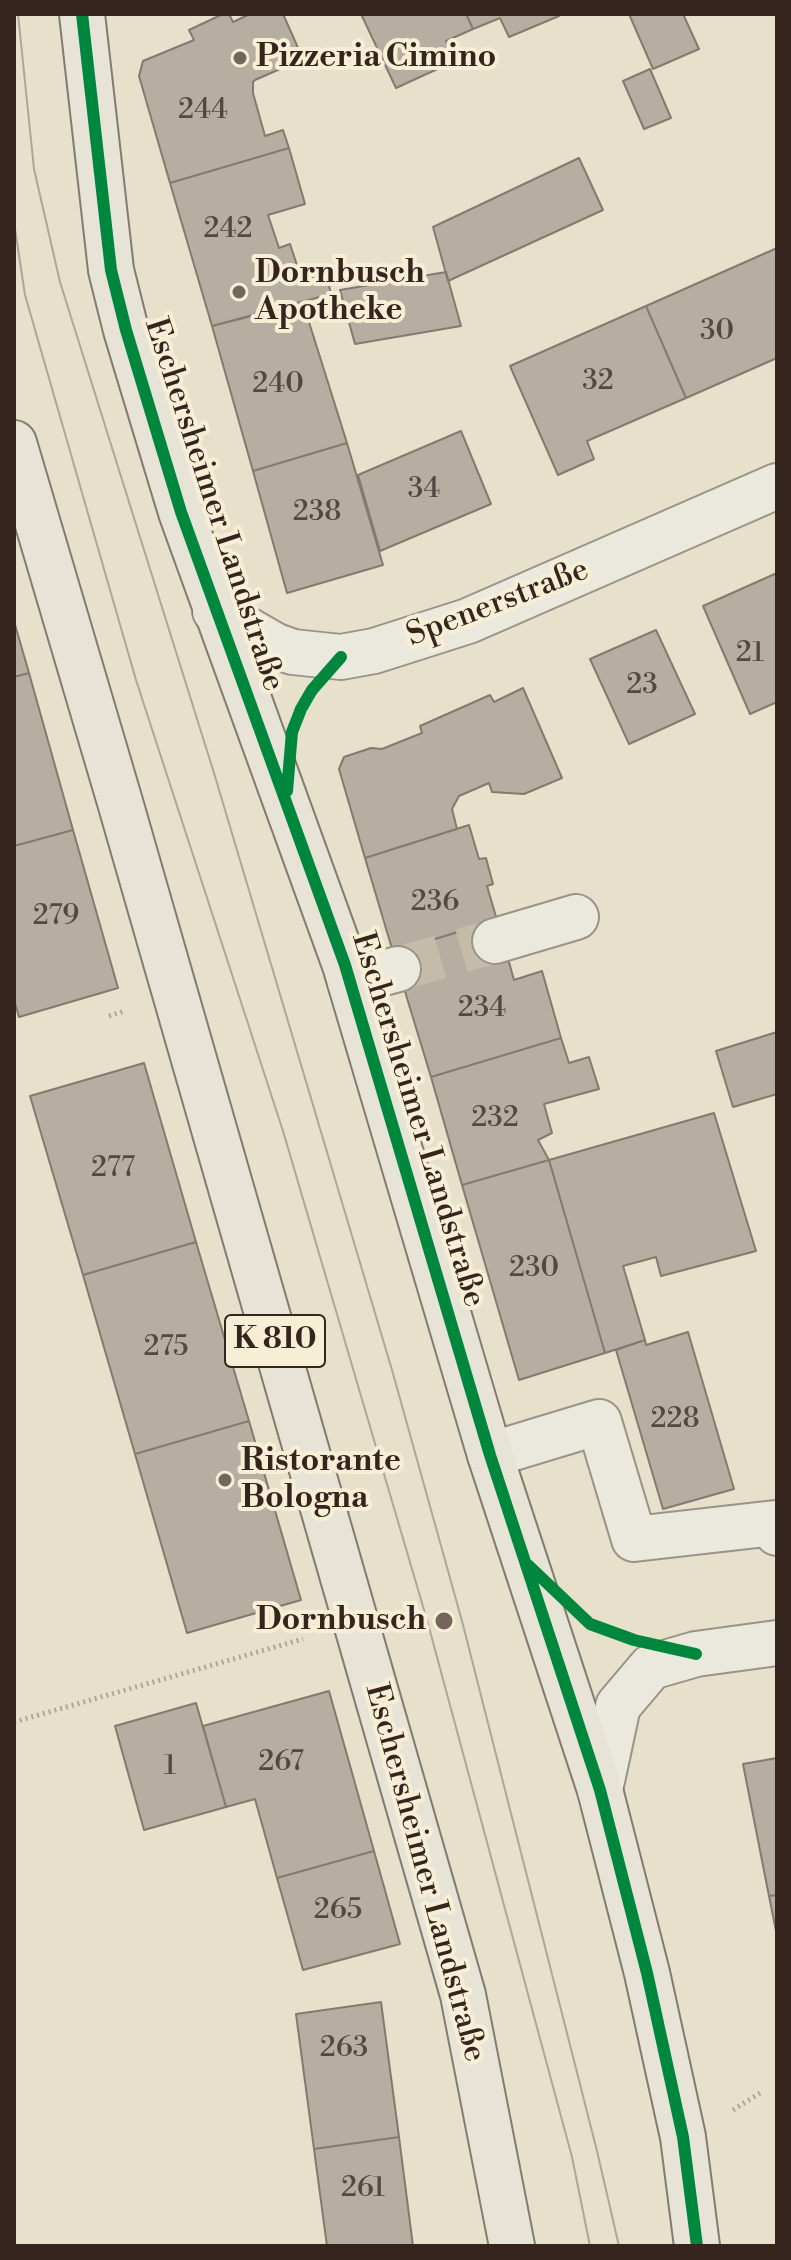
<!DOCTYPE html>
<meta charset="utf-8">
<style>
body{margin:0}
#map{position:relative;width:791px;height:2260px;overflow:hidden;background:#e7e0cb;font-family:"Libre Bodoni",serif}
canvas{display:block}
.frame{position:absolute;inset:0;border:16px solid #36251f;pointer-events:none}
</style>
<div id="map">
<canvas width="791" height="2260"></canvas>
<div class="frame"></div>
</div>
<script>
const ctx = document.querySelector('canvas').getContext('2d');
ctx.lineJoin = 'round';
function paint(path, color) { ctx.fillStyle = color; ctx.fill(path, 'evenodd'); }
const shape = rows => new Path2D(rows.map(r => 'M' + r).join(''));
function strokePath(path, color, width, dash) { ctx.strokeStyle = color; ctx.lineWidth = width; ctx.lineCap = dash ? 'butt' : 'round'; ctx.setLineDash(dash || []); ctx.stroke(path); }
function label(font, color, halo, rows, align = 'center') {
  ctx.font = font + ' "Libre Bodoni",serif'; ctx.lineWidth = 8; ctx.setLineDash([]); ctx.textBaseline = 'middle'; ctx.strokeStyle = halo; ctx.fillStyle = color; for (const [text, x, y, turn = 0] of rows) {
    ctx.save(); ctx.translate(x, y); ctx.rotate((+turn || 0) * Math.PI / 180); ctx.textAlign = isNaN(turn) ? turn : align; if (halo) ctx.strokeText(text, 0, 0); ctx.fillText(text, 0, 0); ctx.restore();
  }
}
const building = shape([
 [223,14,229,14,233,22,250,14,283,14,303,59,255,80,253,82,253,93,265,136,283,130,289,148,170,183,139,76,143,61,194,40,189,30,223,14],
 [361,14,466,14,473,29,446,41,455,61,396,88,361,14],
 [466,14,558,14,559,16,509,37,500,18,473,29,466,14],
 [629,14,683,14,699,49,653,69,629,14],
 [650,69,671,118,644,129,623,81,650,69],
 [289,148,305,204,268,215,279,248,290,244,298,268,307,280,326,274,331,294,212,326,170,183,289,148],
 [579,158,603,210,448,281,433,227,579,158],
 [777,248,777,358,686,398,646,306,777,248],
 [446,272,461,326,355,344,340,290,446,272],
 [303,303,347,443,253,471,212,326,303,303],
 [646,306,686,398,587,441,594,459,558,475,510,366,646,306],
 [461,431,491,504,380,551,358,475,461,431],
 [347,443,383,565,287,593,253,471,347,443],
 [777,573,777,702,750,714,703,606,777,573],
 [14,621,29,673,14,677,14,621],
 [656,630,695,714,629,744,590,659,656,630],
 [29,673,73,830,14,846,14,677,29,673],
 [523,688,562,778,524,794,492,792,489,783,459,796,452,809,457,829,365,858,339,769,344,757,371,748,382,749,422,733,420,726,490,695,494,702,523,688],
 [469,825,479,859,486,858,493,884,487,886,497,920,393,952,365,858,469,825],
 [73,830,118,988,19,1017,14,1000,14,846,73,830],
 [490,922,507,955,514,980,542,971,561,1038,431,1077,393,952,490,922],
 [777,1032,777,1094,733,1107,716,1051,777,1032],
 [561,1038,569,1063,589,1057,599,1089,544,1104,552,1133,538,1140,549,1160,462,1185,431,1077,561,1038],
 [144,1063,196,1242,83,1275,30,1096,144,1063],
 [714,1113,756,1251,661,1276,656,1257,623,1266,645,1340,605,1353,549,1160,714,1113],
 [549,1160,605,1353,519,1380,462,1185,549,1160],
 [196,1242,249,1421,135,1454,83,1275,196,1242],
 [688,1332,734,1489,663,1509,616,1350,645,1340,646,1345,688,1332],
 [249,1421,301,1600,187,1633,135,1454,249,1421],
 [329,1691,374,1851,277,1878,255,1799,226,1807,203,1726,329,1691],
 [196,1703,226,1807,144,1830,115,1726,196,1703],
 [777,1758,777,1895,769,1896,743,1764,777,1758],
 [374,1851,400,1944,303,1970,277,1878,374,1851],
 [777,1895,777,1936,769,1896,777,1895],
 [381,2002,399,2137,314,2149,296,2014,381,2002],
 [399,2137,413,2246,327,2246,314,2149,399,2137]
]);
paint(building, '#b5aea1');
strokePath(building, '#827b70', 2);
strokePath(shape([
 [398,969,495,941]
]), '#c4bba9', 44, [44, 22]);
const minor = shape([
 [215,611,276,646,293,652,341,657,374,651,468,621,777,486],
 [495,941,576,917],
 [350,982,398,969],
 [490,1455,599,1422,634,1539,775,1523,777,1533],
 [600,1790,618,1706,651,1667,696,1654,777,1643]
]);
const major = shape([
 [82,14,111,270,126,330,181,512,345,965,490,1455,600,1790,647,1973,683,2137,697,2246],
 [14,443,120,802,463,1995,512,2246]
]);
strokePath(minor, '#9a9488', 48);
strokePath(major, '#827b70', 48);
strokePath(shape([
 [109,1016,125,1011],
 [14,1722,303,1639],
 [733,2110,760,2093]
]), '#aba69e', 5, [2, 4]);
strokePath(minor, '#ebe8dd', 44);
strokePath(major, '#e8e3d7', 44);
strokePath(shape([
 [18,14,34,169,60,282,214,773,392,1370,462,1621,597,2151,619,2246],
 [14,222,25,295,136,680,283,1131,427,1620,572,2157,590,2246]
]), '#aba69e', 2);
strokePath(shape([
 [82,14,111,270,126,330,181,512,345,965,490,1455,600,1790,647,1973,683,2137,697,2246],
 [287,791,292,732,301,709,312,690,341,657],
 [528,1565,590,1624,634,1640,696,1654]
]), '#00873e', 12);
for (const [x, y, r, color] of [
 [240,58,8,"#74665b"],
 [239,292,8,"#74665b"],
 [225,1480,8,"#74665b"],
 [444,1621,10,"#74665b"]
]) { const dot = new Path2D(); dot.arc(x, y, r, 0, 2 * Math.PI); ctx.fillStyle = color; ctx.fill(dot); strokePath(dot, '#f7efd5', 3); }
label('28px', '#564740', null, [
 ["244",203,111],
 ["242",228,230],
 ["30",717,332],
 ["32",598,382],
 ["240",278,385],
 ["34",424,490],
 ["238",317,513],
 ["21",750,654],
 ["23",642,686],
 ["236",435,903],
 ["279",56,917],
 ["234",482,1009],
 ["232",495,1119],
 ["277",113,1169],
 ["230",534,1269],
 ["275",166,1348],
 ["228",675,1420],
 ["267",281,1763],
 ["1",170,1767],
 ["265",338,1911],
 ["263",344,2049],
 ["261",363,2189]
]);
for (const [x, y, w] of [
 [275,1341,100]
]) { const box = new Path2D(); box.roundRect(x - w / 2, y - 26, w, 52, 6); ctx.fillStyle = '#f7efd5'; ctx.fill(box); strokePath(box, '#36251f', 2); }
label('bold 30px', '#36251f', null, [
 ["K 810",275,1341]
]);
label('bold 32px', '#36251f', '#f7efd5', [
 ["Pizzeria Cimino",256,58],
 ["Dornbusch",255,274],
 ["Apotheke",255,311],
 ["Ristorante",241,1462],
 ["Bologna",241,1499],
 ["Dornbusch",426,1621,"right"]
], 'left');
label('32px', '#36251f', '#f7efd5', [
 ["Eschersheimer Landstraße",213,505,72],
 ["Spenerstraße",498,604,-21],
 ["Eschersheimer Landstraße",417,1120,73],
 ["Eschersheimer Landstraße",424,1873,75]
]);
</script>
